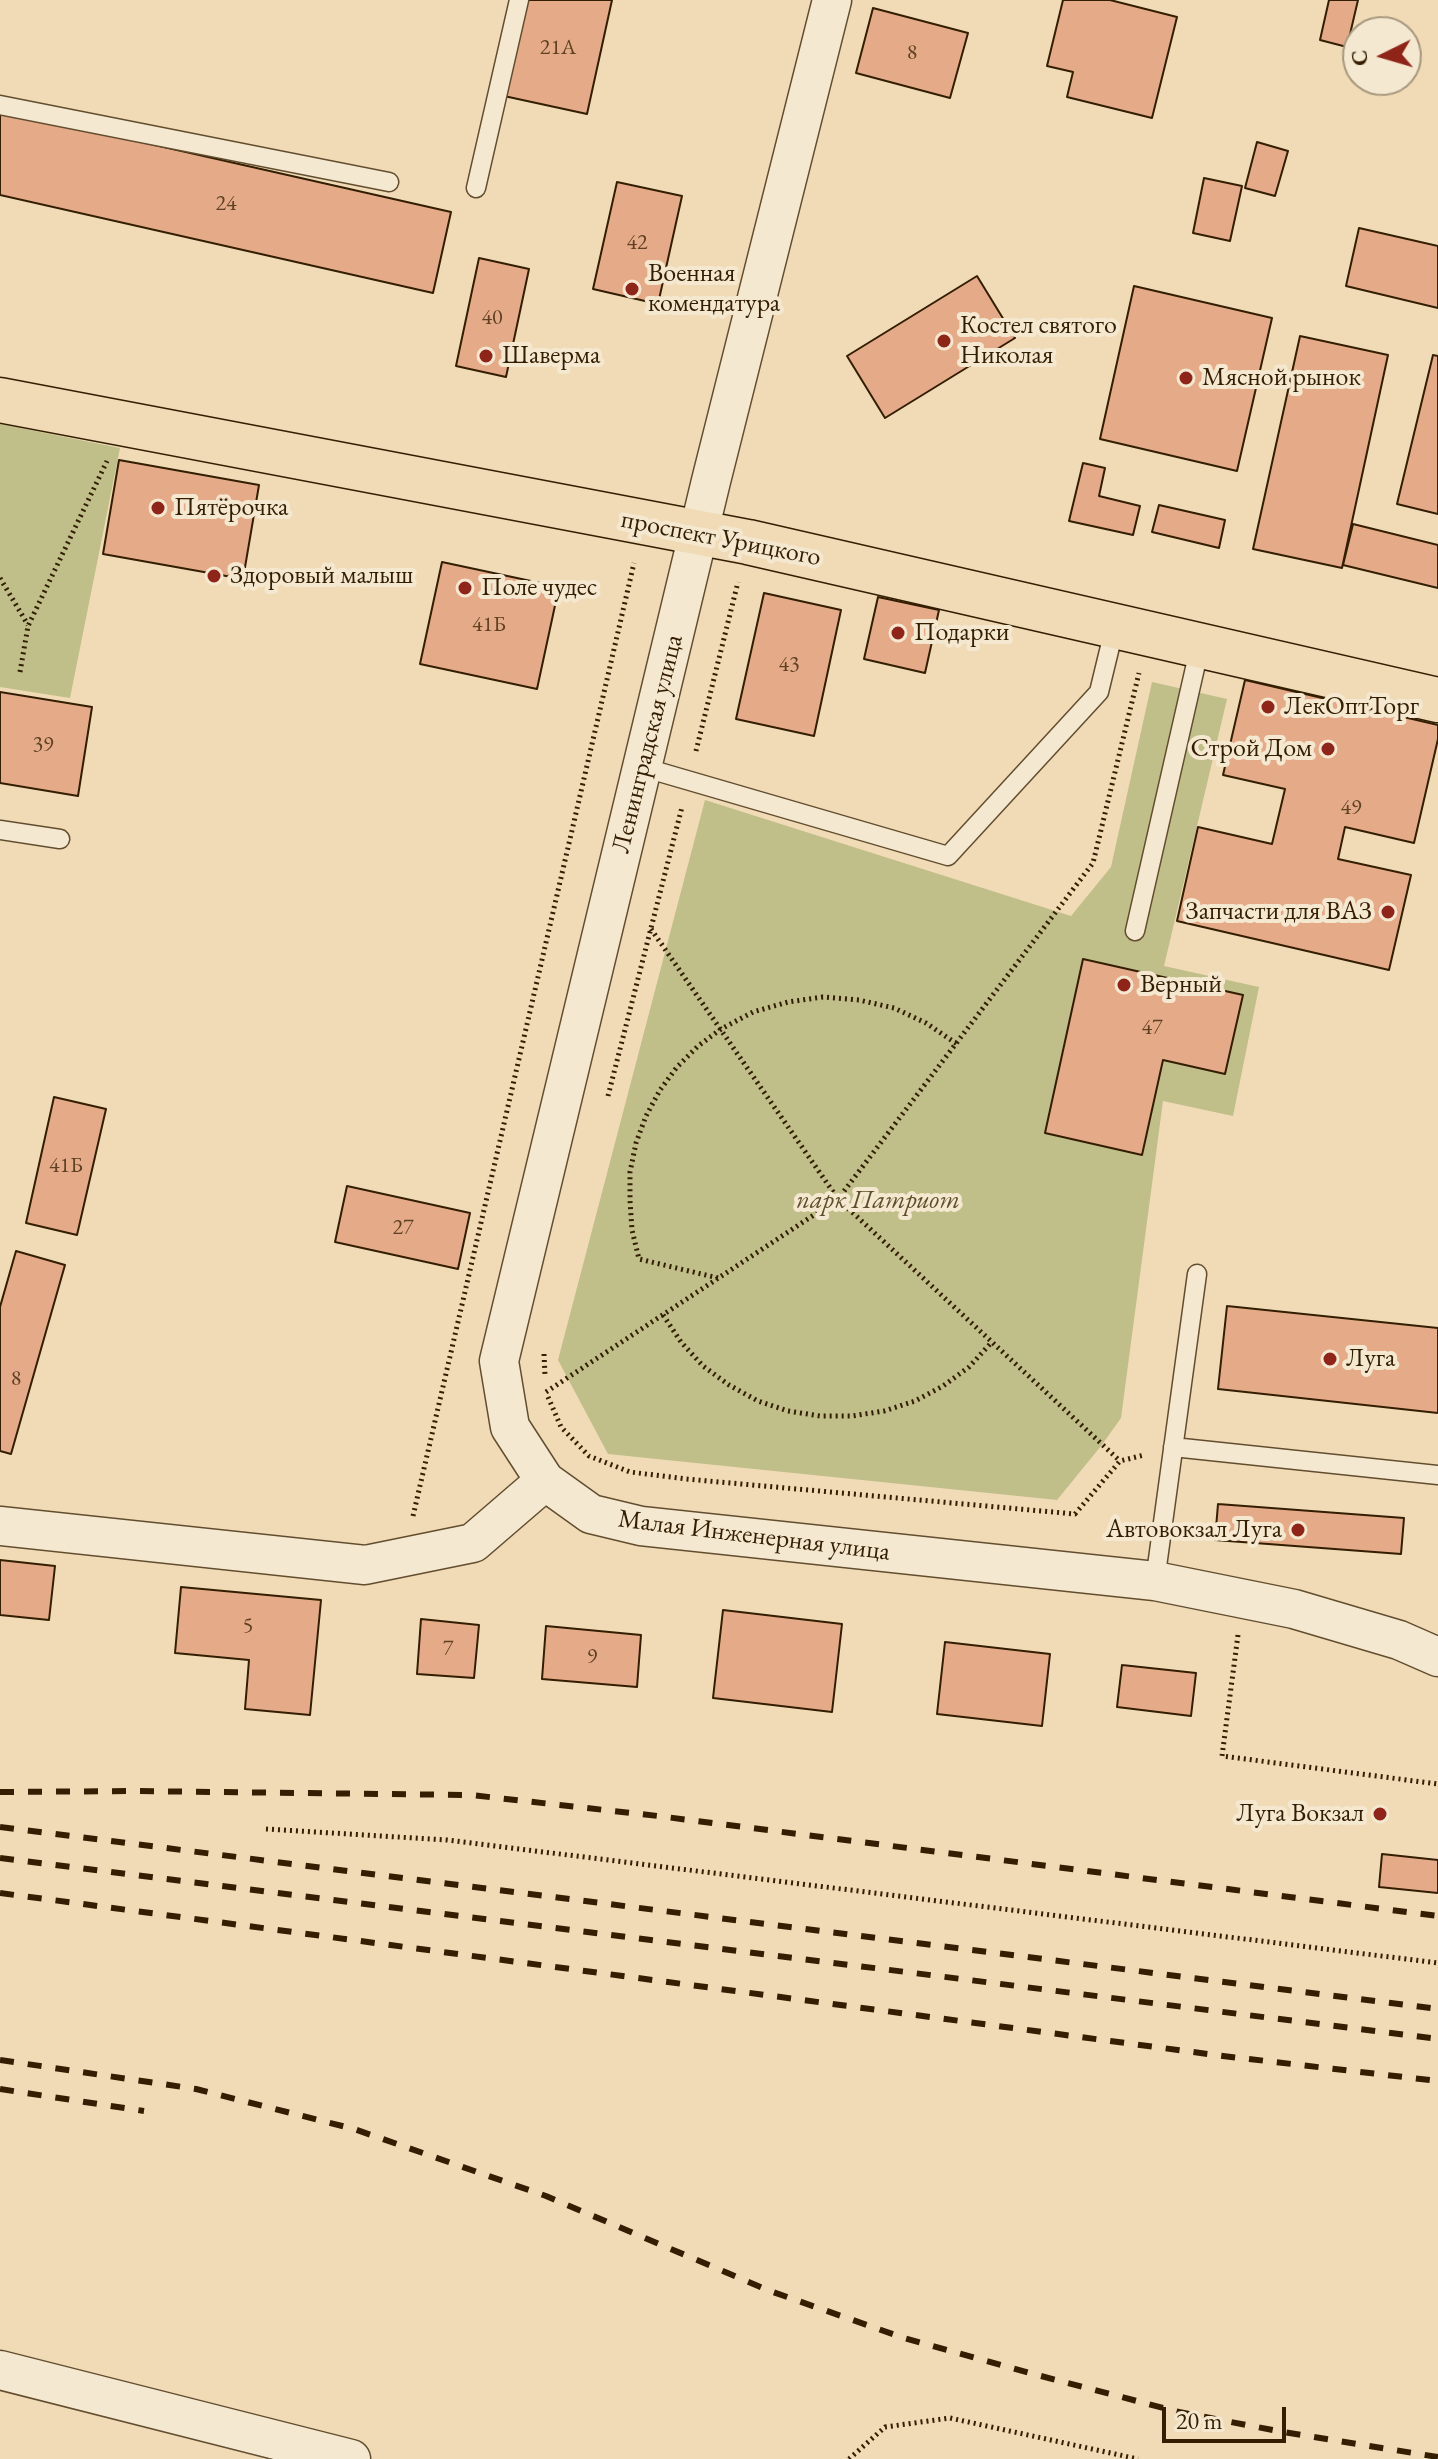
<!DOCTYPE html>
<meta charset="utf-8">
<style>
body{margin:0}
#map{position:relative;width:1438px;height:2459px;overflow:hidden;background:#f0dbb6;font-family:"EB Garamond",serif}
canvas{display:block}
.north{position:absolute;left:1342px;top:16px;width:80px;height:80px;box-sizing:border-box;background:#f5e8d0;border:2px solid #a7977e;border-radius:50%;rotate:265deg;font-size:22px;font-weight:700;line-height:32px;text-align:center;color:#331e02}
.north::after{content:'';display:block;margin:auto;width:28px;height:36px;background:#8f2418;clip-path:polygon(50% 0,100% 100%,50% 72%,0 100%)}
.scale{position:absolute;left:1162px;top:2407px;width:124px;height:36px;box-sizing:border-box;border:4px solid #331e02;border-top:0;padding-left:10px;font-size:24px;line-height:28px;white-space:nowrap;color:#331e02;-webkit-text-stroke:6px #f5e8d0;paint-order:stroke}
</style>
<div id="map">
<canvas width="1438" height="2459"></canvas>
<div class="north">С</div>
<div class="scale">20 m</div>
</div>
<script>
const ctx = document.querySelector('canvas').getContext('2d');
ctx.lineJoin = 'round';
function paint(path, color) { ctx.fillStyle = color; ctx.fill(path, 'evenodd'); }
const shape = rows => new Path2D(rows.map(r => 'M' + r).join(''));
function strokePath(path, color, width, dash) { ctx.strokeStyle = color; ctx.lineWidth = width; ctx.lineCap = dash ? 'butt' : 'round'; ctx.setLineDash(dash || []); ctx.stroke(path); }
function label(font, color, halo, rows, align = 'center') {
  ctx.font = font + ' "EB Garamond",serif'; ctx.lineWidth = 8; ctx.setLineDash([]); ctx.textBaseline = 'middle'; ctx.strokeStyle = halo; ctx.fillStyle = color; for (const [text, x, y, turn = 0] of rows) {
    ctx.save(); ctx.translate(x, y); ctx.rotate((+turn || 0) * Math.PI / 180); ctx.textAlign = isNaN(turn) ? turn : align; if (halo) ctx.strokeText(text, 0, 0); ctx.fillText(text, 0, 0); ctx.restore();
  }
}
paint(shape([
 [0,424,120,448,70,698,0,687],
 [1152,682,1227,699,1164,966,1259,987,1233,1116,1163,1101,1121,1418,1101,1446,1057,1500,608,1454,558,1360,705,800,1071,916,1111,867]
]), '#c0be89');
const building = shape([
 [525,0,612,0,587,114,504,96,525,0],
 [1063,0,1110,0,1177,17,1152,118,1067,97,1073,72,1047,66,1063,0],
 [1329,0,1358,0,1347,47,1320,40,1329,0],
 [873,8,968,33,950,98,856,73,873,8],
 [0,110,451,212,433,293,0,195,0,110],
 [1257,142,1288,151,1275,196,1245,188,1257,142],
 [1204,178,1242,186,1230,241,1193,233,1204,178],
 [617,182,682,196,658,304,593,289,617,182],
 [1359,228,1438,246,1438,308,1346,286,1359,228],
 [479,258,529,269,506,377,456,366,479,258],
 [977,276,1015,338,885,418,847,356,977,276],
 [1134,286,1272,318,1237,471,1100,439,1134,286],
 [1300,336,1388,355,1342,568,1253,549,1300,336],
 [1433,355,1438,356,1438,514,1397,504,1433,355],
 [119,460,259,485,243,579,103,554,119,460],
 [1083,463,1105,468,1099,496,1140,506,1133,535,1069,521,1083,463],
 [1159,505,1225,520,1219,548,1152,532,1159,505],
 [1353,524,1438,545,1438,588,1343,565,1353,524],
 [442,562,559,587,537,689,420,664,442,562],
 [764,593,841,610,814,736,736,719,764,593],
 [878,597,939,610,925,673,864,659,878,597],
 [1245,680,1438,725,1438,739,1414,843,1345,827,1338,859,1411,875,1389,970,1177,921,1198,827,1272,844,1285,789,1223,775,1245,680],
 [0,692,92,707,78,796,0,783,0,692],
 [1083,959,1243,995,1225,1074,1163,1060,1142,1155,1045,1133,1083,959],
 [54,1097,106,1109,77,1235,26,1223,54,1097],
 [347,1186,470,1213,458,1269,335,1242,347,1186],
 [16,1251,65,1265,11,1454,0,1451,0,1307,16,1251],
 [1227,1306,1438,1328,1438,1413,1218,1389,1227,1306],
 [1218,1504,1404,1518,1401,1554,1215,1540,1218,1504],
 [0,1560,55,1566,49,1620,0,1615,0,1560],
 [181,1587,321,1600,310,1715,245,1709,249,1660,175,1653,181,1587],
 [723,1610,842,1624,832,1712,713,1698,723,1610],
 [421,1619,479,1625,474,1678,417,1674,421,1619],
 [546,1626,641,1635,637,1687,542,1679,546,1626],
 [945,1642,1050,1654,1042,1726,937,1714,945,1642],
 [1122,1665,1196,1673,1191,1716,1117,1707,1122,1665],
 [1382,1854,1438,1860,1438,1893,1379,1887,1382,1854]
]);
paint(building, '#e5ab88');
strokePath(building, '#331e02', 2);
const service = shape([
 [0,105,389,182],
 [476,188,519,0],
 [642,767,948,856,1099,692,1115,626],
 [0,830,60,839],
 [1135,931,1200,646],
 [1173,1447,1438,1475],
 [1155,1581,1197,1274]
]);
const minor = shape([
 [832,0,711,481,499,1361,510,1427,545,1481,591,1514,641,1526,1155,1581,1294,1609,1399,1640,1438,1657],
 [0,1526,365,1565,473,1543,545,1481],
 [0,2370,351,2459]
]);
const primary = shape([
 [0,400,748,542,1438,700]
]);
strokePath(service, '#624d2f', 21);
strokePath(minor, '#624d2f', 41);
strokePath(primary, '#331e02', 47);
strokePath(shape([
 [0,578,28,625],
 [20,672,28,626,107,461],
 [696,751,738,582],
 [651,929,838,1199,1120,1461],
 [608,1096,682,807],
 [718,1278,639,1259,632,1230,630,1201,630,1172,636,1143,646,1116,660,1090,677,1067,698,1046,721,1029,753,1012,788,1002,823,997,859,1000,894,1008,926,1023,957,1044],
 [663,1315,681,1342,703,1366,729,1385,758,1401,788,1411,820,1416,852,1416,884,1411,915,1401,943,1386,969,1367,991,1343],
 [544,1354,545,1376],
 [546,1392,838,1199,1093,863,1139,673],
 [548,1397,561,1427,589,1456,630,1472,686,1479,1075,1514,1120,1461,1144,1455],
 [413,1516,634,563],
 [1238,1635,1222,1756,1438,1784],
 [266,1829,447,1840,1438,1963],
 [849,2459,885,2427,950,2418,1138,2459]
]), '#331e02', 5, [2, 4]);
strokePath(service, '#f5e8d0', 18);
strokePath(minor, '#f5e8d0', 38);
strokePath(primary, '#f0dbb6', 44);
strokePath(shape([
 [0,1792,135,1791,471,1795,658,1816,1438,1916],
 [0,1827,1438,2009],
 [0,1858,1438,2039],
 [0,1893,1223,2056,1438,2081],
 [0,2060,196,2089,354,2129,546,2196,770,2291,904,2338,1041,2376,1179,2412,1283,2432,1438,2457],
 [0,2089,144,2111]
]), '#331e02', 6, [14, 14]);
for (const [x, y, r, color] of [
 [632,289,8,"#8f2418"],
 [944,341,8,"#8f2418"],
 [486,356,8,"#8f2418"],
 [1186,378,8,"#8f2418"],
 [158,508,8,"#8f2418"],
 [214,576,8,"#8f2418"],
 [465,588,8,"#8f2418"],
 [898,633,8,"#8f2418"],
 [1268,707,8,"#8f2418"],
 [1328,749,8,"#8f2418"],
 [1388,912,8,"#8f2418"],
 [1124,985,8,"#8f2418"],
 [1330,1359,8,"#8f2418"],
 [1298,1530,8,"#8f2418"],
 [1380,1814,8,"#8f2418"]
]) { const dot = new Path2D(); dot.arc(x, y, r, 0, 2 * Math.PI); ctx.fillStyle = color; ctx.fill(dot); strokePath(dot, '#f5e8d0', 3); }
label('22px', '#604124', null, [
 ["21А",558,48],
 ["8",912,53],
 ["24",226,204],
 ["42",637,243],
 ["40",492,318],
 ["41Б",489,625],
 ["43",789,665],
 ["39",43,745],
 ["49",1351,808],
 ["47",1152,1028],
 ["41Б",66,1166],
 ["27",403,1228],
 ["8",16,1379],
 ["5",248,1626],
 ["7",448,1649],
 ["9",592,1657]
]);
label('26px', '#331e02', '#f5e8d0', [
 ["Военная",648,274],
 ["комендатура",648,304],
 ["Костел святого",960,326],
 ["Николая",960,356],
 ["Шаверма",502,356],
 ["Мясной рынок",1202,378],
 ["Пятёрочка",174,508],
 ["Здоровый малыш",230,576],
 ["Поле чудес",481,588],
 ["Подарки",914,633],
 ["ЛекОптТорг",1284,707],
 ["Строй Дом",1312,749,"right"],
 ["Запчасти для ВАЗ",1372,912,"right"],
 ["Верный",1140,985],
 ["Луга",1346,1359],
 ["Автовокзал Луга",1282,1530,"right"],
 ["Луга Вокзал",1364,1814,"right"]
], 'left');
label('26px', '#331e02', '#f5e8d0', [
 ["проспект Урицкого",721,539,11],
 ["Ленинградская улица",648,744,-76],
 ["Малая Инженерная улица",754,1536,7]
]);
label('italic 26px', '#5d4e2a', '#f5e8d0', [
 ["парк Патриот",878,1201]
]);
</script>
